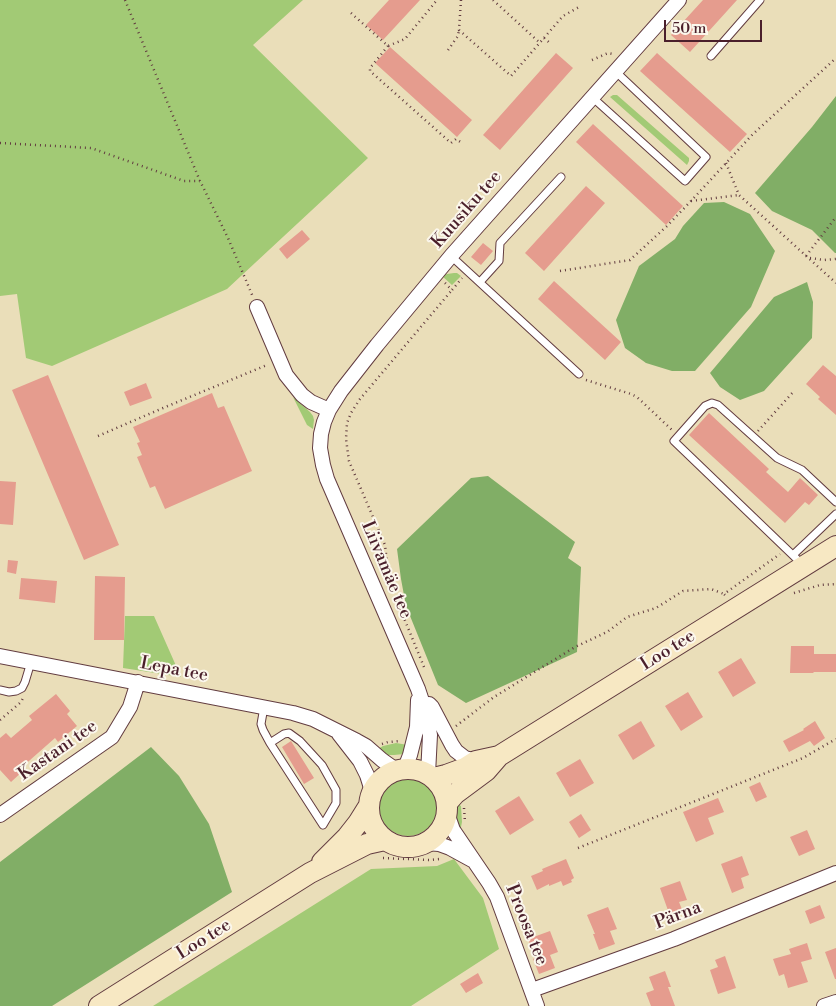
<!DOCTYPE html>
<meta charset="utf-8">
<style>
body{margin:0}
#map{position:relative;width:836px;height:1006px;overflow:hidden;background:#eadeb9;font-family:"Libre Bodoni",serif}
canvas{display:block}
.scale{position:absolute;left:664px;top:20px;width:98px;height:22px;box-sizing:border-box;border:2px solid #4a1f2b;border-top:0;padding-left:6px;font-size:15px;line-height:18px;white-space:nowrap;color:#4a1f2b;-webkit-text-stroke:4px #fbf7ec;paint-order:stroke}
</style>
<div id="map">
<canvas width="836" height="1006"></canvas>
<div class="scale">50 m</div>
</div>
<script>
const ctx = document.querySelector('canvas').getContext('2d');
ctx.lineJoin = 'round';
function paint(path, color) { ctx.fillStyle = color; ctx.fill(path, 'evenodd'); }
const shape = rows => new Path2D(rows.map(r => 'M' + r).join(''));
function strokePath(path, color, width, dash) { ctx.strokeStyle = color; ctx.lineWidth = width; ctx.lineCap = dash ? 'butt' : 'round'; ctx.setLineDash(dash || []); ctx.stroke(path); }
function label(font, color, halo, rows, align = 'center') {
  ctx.font = font + ' "Libre Bodoni",serif'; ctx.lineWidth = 4; ctx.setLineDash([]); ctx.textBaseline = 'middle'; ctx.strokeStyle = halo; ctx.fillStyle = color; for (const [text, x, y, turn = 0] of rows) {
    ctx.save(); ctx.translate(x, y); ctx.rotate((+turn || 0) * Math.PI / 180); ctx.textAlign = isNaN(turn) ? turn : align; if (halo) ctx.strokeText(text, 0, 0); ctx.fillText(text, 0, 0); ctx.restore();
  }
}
paint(shape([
 [0,0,303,0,253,45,368,158,227,289,52,366,26,358,17,294,0,296],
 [613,95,617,95,689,158,689,161,687,165,610,97],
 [454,273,457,273,461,276,452,285,442,276,447,274],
 [293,397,310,412,313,416,314,420,313,429,307,425],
 [125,616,154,616,181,677,123,668],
 [396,743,408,745,404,754,394,755,388,755,378,749,383,746],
 '379 807a29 29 0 1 1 58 0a29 29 0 1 1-58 0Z',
 [456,803,461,806,462,822,460,832,454,818],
 [454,859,483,898,499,949,411,1006,153,1006,371,869,437,866]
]), '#a2ca75');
paint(shape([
 [836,96,836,253,835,253,812,230,772,211,755,193,812,127],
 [724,202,750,214,775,251,751,307,695,371,672,371,646,363,625,348,616,320,639,266,675,239,683,226,704,203],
 [807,282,813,302,812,338,764,391,740,400,720,387,710,373,774,297],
 [488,476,575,542,568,558,581,567,577,652,466,703,438,685,406,606,401,579,397,549,471,478],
 [151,747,179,776,209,824,232,892,52,1006,0,1006,0,862]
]), '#81ae66');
paint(shape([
 [389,0,420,0,383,40,366,25],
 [703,0,737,0,690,52,671,35],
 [390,47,472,120,457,137,375,63],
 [556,53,573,68,500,150,483,135],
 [657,53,747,134,730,152,640,71],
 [593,124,683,206,666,225,576,142],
 [586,186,605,203,544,271,525,253],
 [302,230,310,239,287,259,279,249],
 [483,243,493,251,481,265,471,257],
 [554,281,621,342,605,360,538,299],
 [823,365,836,376,836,415,818,399,820,397,806,384],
 [48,375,119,545,84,560,12,390],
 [146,383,152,398,130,406,124,392],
 [212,393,218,408,224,406,252,471,165,509,155,486,150,488,137,457,142,455,137,443,140,442,133,427],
 [709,413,769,469,766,472,788,492,800,478,818,495,809,505,805,502,785,523,689,435],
 [0,481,16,482,13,525,0,524],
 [8,560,18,561,16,574,7,572],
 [95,576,125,577,124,640,94,640],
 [21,578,57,581,55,603,19,599],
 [791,646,814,646,814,654,836,654,836,672,814,672,813,673,790,673],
 [741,658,756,683,733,697,718,672],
 [688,692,703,717,681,731,665,706],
 [56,694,70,711,67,714,77,726,58,742,55,738,21,768,23,771,11,782,0,770,0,738,6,733,11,738,32,720,29,716],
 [641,721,655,746,633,760,618,735],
 [815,721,825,738,814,746,810,741,789,752,783,741,804,730,803,729],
 [291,741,314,778,304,784,282,747],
 [580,759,594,783,570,797,556,773],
 [760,782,767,797,756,802,749,787],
 [519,796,534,820,510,835,495,811],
 [718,798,724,812,708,818,714,834,696,842,683,812],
 [581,814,591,830,579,838,569,822],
 [807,830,815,849,799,856,790,837],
 [742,856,749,875,741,878,744,888,732,893,721,864],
 [566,859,574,878,571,880,572,882,563,886,561,881,549,886,549,884,537,890,531,876,543,871,542,869],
 [680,881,687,900,679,902,683,912,670,916,660,888],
 [820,905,825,918,810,924,805,911],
 [608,907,617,929,610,931,615,944,599,950,593,934,595,934,587,915],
 [550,931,558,952,550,955,555,968,539,974,533,959,535,958,528,939],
 [807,943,812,959,801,962,808,982,788,988,784,974,779,976,773,959,791,954,789,949],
 [836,948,836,979,835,979,825,952],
 [725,956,736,988,718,994,710,970,718,967,715,960],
 [665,971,671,987,668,987,675,1006,651,1006,646,993,654,990,649,977],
 [478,973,483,983,466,993,460,984]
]), '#e59c8e');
const lane = shape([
 [711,56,760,0],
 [592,97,685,181,706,157,615,71],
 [451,256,579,374],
 [480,282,499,261,500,243,561,177],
 [793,555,836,514],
 [802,564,674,441,705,406,712,403,718,405,777,458,802,470,836,502],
 [0,690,9,692,16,691,22,688,25,682,31,662],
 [264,707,261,724,263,730,270,743,323,825,336,803,336,790,322,765,300,741,289,733,284,734,270,743]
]);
const street = shape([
 [257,307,286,375,302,395,311,402,329,410],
 [0,656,293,713,313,719,357,741,366,746,382,760,396,770],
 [429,704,432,707,452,745,456,751,465,758,476,761],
 [339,734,360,761,367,775,372,791],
 [405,768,410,755,417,727,418,700],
 [428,774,430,735,426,713,418,689,327,479,323,465,320,448,321,434,324,422,329,410,341,391,377,345,451,256,679,0],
 [447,813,453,830,489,883,497,897,537,1006],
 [0,815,112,737,130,707,138,682],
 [426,843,439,844,450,848,472,860],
 [532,990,674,939,836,873],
 [824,1006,836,1002]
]);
const secondary = shape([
 '369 808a39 39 0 1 1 78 0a39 39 0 1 1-78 0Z',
 [434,778,446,775,465,768,476,761,499,756],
 [447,803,455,794,486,771,499,756,836,546],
 [322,862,347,837,358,823,368,807],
 [99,1006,310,873,367,844,385,840]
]);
strokePath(lane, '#623c40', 9);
strokePath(street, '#623c40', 16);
strokePath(secondary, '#623c40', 22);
strokePath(shape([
 [125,0,200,181,228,238,253,297],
 [461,0,459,30,511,76,563,16,579,7],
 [493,0,540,43],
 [351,13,388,46,405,39,437,0],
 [544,38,551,44],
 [388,46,370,68,370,71,451,143,456,139,462,143],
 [448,50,458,36,459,30],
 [592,60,608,53,613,54],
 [0,143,91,148,184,181,200,181],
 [726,163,739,195,836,283],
 [691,201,739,195],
 [806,256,836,217],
 [810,258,824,260,836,259],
 [560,271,630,260,667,226,691,201,753,134,836,58],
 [445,283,452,290,462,278],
 [586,380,631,394,637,397,672,430],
 [758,431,794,391],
 [98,436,163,408,267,365],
 [794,593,820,585,836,584],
 [725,595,724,594,780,554],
 [424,667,395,596,388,571,385,545,349,461,346,439,347,423,351,413,360,399,452,290],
 [0,720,21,702,23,698],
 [456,726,494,697,575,647,607,632,627,617,656,608,683,591,711,589,724,594],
 [382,744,388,742,401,741],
 [464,808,465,822],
 [578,848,803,758,836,739],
 [383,858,430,860,440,859]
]), '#623c40', 2.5, [1, 4]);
strokePath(lane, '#fff', 7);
strokePath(street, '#fff', 14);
strokePath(secondary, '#f7e8c3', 20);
label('18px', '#4a1f2b', '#fbf7ec', [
 ["Kuusiku tee",467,210,-49],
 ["Liivamäe tee",386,570,67],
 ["Loo tee",668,651,-32],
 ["Lepa tee",174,670,11],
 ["Kastani tee",58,751,-35],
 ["Pärna",678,916,-21],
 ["Proosa tee",526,925,68],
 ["Loo tee",204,940,-32]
]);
</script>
